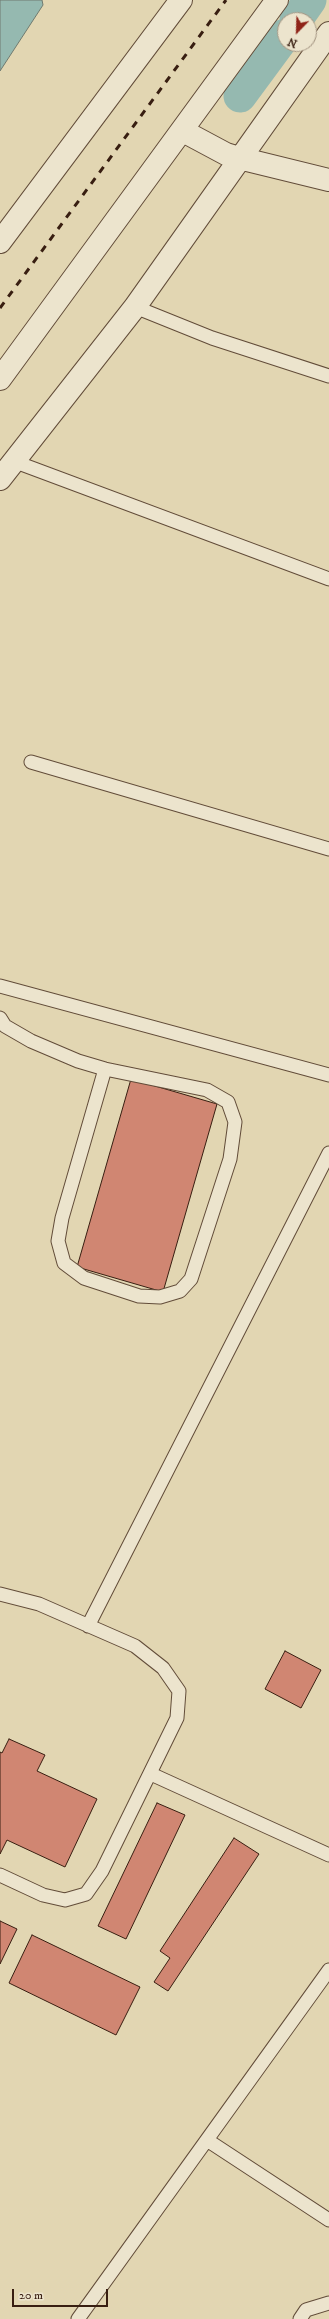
<!DOCTYPE html>
<style>
body{margin:0}
#map{position:relative;width:329px;height:2319px;overflow:hidden;background:#e2d6b2;font-family:"IM FELL DW Pica",serif}
canvas{display:block}
.north{position:absolute;left:277px;top:12px;width:40px;height:40px;box-sizing:border-box;background:#ece4cd;border:1px solid #a49582;border-radius:50%;rotate:203deg;font-size:11px;font-weight:700;line-height:16px;text-align:center;color:#381e11}
.north::after{content:'';display:block;margin:auto;width:14px;height:18px;background:#8f2418;clip-path:polygon(50% 0,100% 100%,50% 72%,0 100%)}
.scale{position:absolute;left:12px;top:2289px;width:96px;height:18px;box-sizing:border-box;border:2px solid #381e11;border-top:0;padding-left:5px;font-size:12px;line-height:14px;white-space:nowrap;color:#381e11;-webkit-text-stroke:3px #ece4cd;paint-order:stroke}
</style>
<div id="map">
<canvas width="329" height="2319"></canvas>
<div class="north">N</div>
<div class="scale">20 m</div>
</div>
<script>
const ctx = document.querySelector('canvas').getContext('2d');
ctx.lineJoin = 'round';
function paint(path, color) { ctx.fillStyle = color; ctx.fill(path, 'evenodd'); }
const shape = rows => new Path2D(rows.map(r => 'M' + r).join(''));
function strokePath(path, color, width, dash) { ctx.strokeStyle = color; ctx.lineWidth = width; ctx.lineCap = dash ? 'butt' : 'round'; ctx.setLineDash(dash || []); ctx.stroke(path); }
const water = shape([
 [0,0,42,0,43,5,0,71,0,0]
]);
paint(water, '#95b9b0');
strokePath(water, '#707b70', 1);
strokePath(shape([
 [296,20,310,0],
 [240,96,285,35]
]), '#95b9b0', 33);
const building = shape([
 [131,1079,217,1104,163,1292,77,1267,131,1079],
 [285,1651,321,1670,301,1708,265,1689,285,1651],
 [9,1739,45,1755,37,1771,97,1799,65,1867,7,1840,0,1854,0,1752,2,1753,9,1739],
 [157,1803,185,1815,126,1939,98,1926,157,1803],
 [234,1838,259,1854,168,1991,154,1982,170,1958,160,1951,234,1838],
 [0,1921,17,1929,0,1964,0,1921],
 [32,1935,140,1987,116,2035,9,1983,32,1935]
]);
paint(building, '#d08672');
strokePath(building, '#381e11', 1);
const lane = shape([
 [135,307,212,338,329,376],
 [13,461,329,579],
 [31,762,329,849],
 [0,986,329,1075],
 [0,1018,5,1026,31,1041,78,1061,105,1069,207,1090,228,1102,235,1122,230,1159,191,1279,180,1291,160,1297,139,1296,84,1278,64,1263,58,1241,62,1218,105,1069],
 [0,1594,39,1604,135,1646,163,1668,179,1691,177,1718,102,1871,86,1894,65,1900,43,1895,0,1875],
 [88,1626,329,1153],
 [151,1774,329,1855],
 [207,2140,329,2220],
 [78,2319,329,1970],
 [300,2319,306,2310,329,2303]
]);
const street = shape([
 [183,131,226,154,239,158,329,180],
 [0,242,181,0],
 [0,379,277,0],
 [0,479,135,307,329,33]
]);
strokePath(lane, '#624c39', 15);
strokePath(street, '#624c39', 24);
strokePath(lane, '#ece4cd', 13);
strokePath(street, '#ece4cd', 22);
strokePath(shape([
 [0,308,226,0]
]), '#381e11', 3, [7, 7]);
</script>
